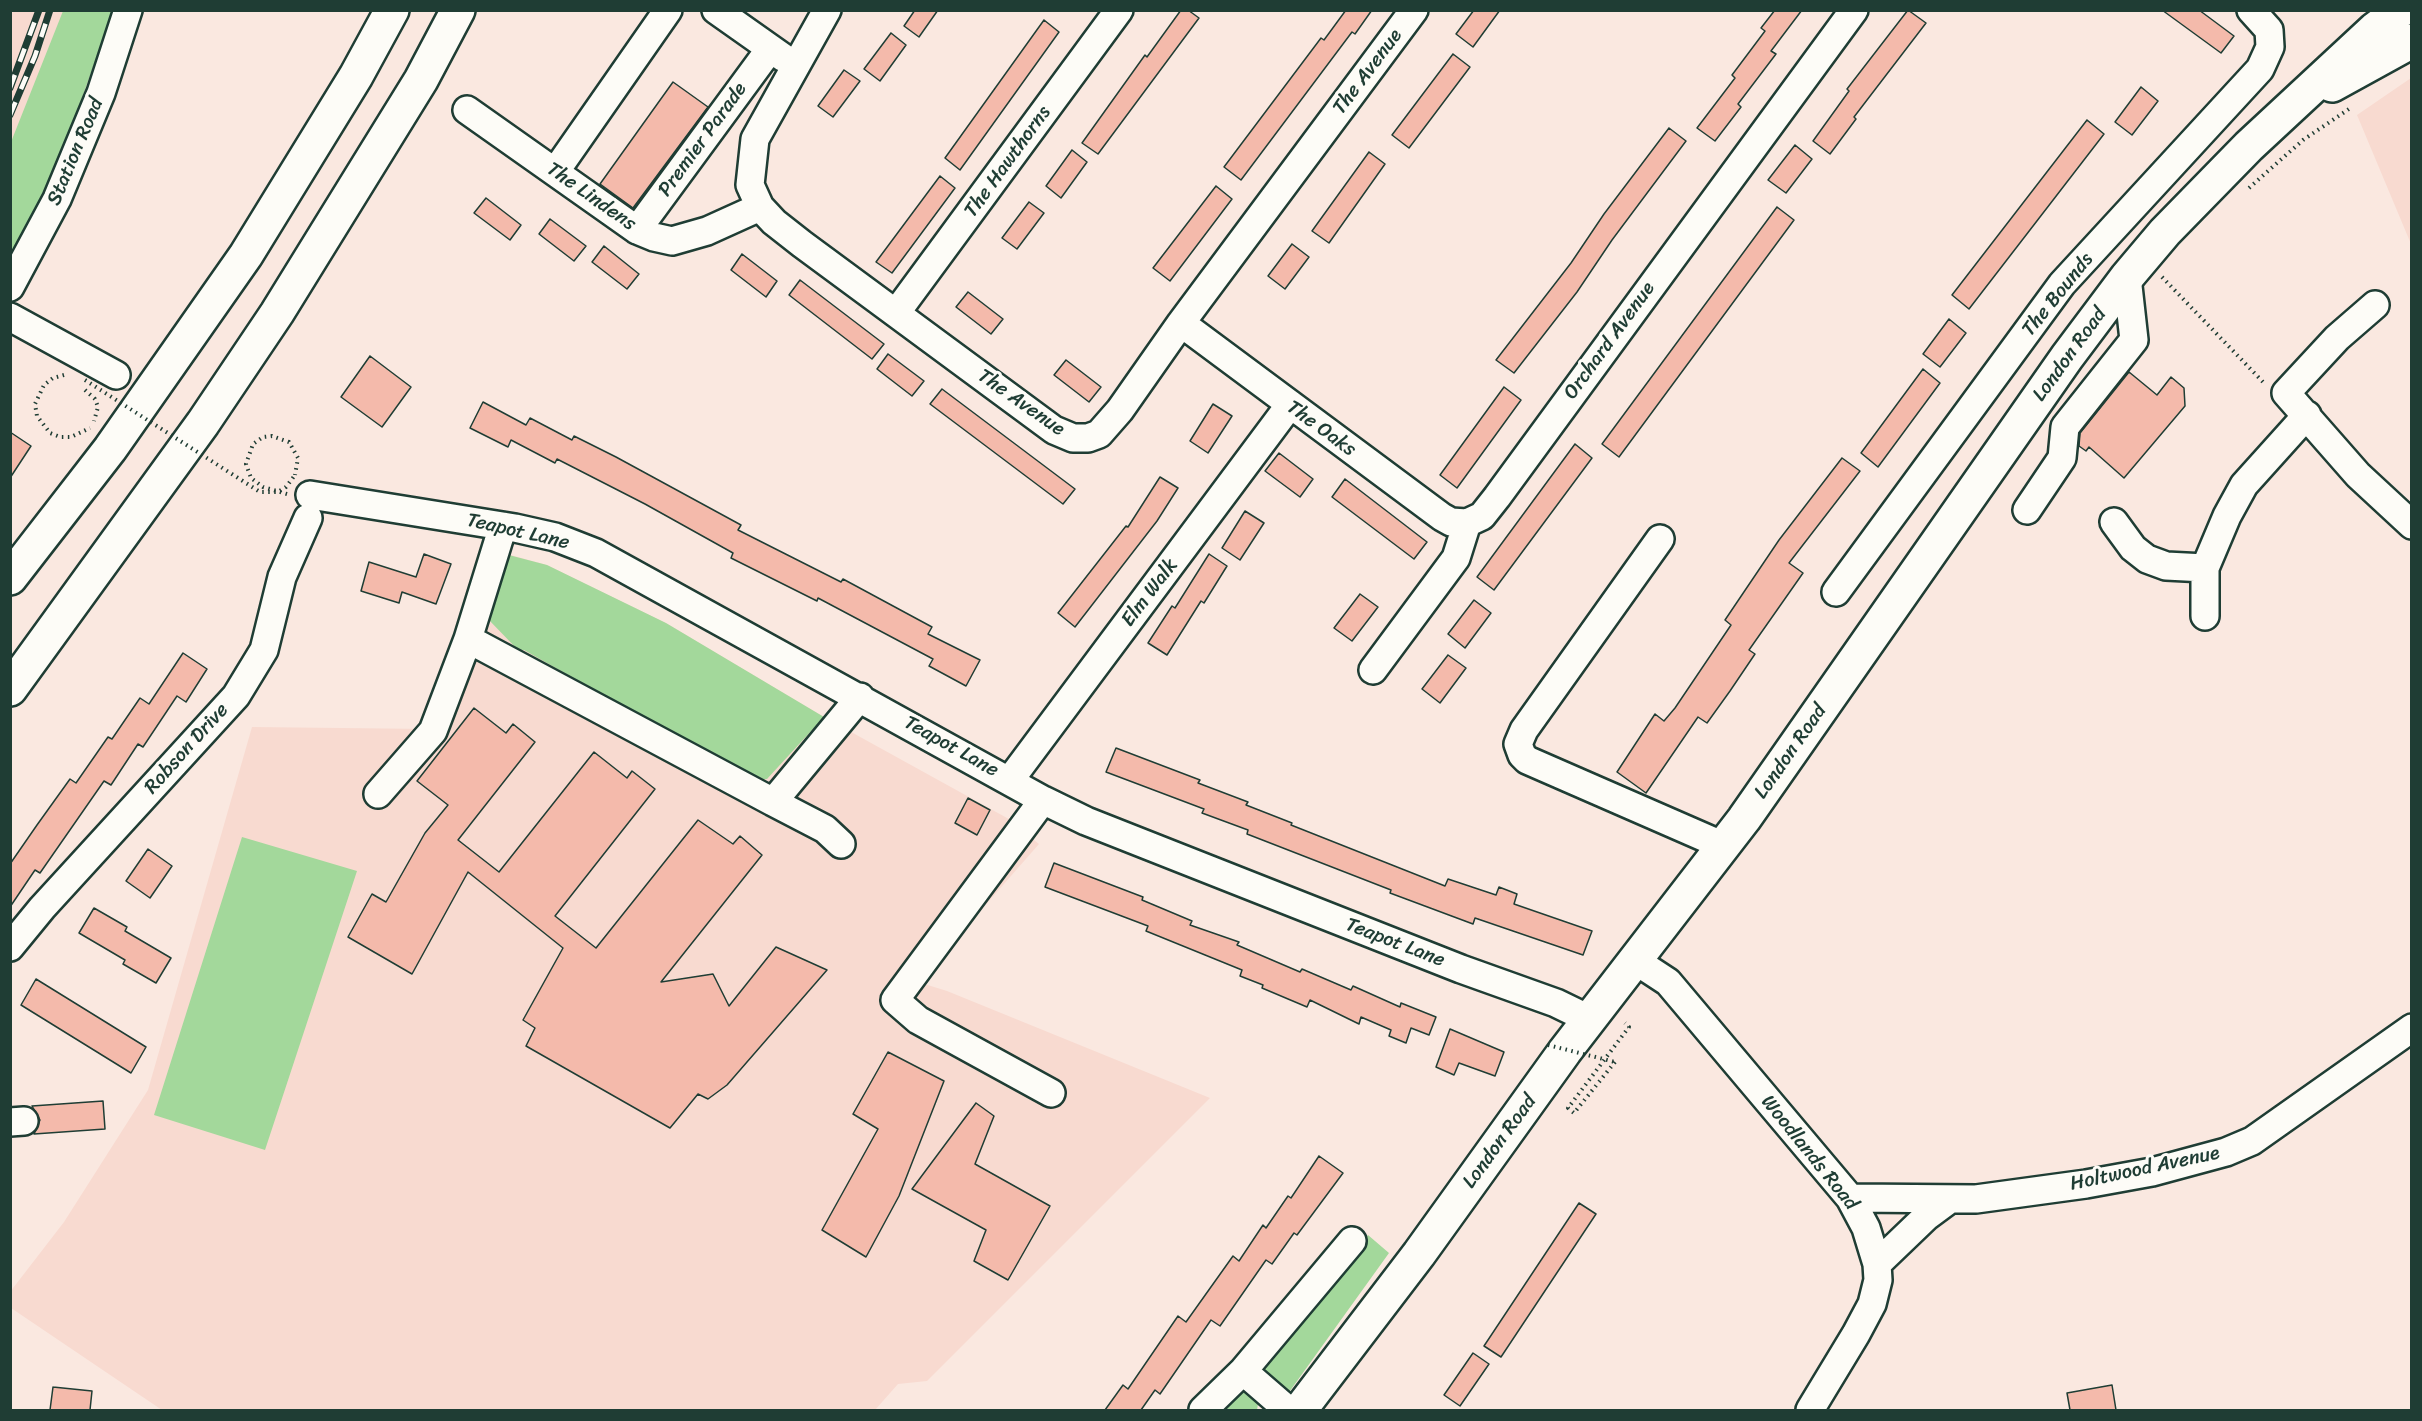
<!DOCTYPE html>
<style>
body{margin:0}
#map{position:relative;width:2422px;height:1421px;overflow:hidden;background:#fae8e0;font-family:Sriracha,sans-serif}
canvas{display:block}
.frame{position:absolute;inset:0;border:12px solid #1f3d34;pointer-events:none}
</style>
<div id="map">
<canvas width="2422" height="1421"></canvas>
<div class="frame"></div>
</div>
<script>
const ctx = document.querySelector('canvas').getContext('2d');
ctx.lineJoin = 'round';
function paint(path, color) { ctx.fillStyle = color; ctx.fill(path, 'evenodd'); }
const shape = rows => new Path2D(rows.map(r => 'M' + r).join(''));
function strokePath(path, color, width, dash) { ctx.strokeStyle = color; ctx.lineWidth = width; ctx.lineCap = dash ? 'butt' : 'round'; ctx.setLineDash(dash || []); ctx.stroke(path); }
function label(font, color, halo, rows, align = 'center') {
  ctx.font = font + ' Sriracha,sans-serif'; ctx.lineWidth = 6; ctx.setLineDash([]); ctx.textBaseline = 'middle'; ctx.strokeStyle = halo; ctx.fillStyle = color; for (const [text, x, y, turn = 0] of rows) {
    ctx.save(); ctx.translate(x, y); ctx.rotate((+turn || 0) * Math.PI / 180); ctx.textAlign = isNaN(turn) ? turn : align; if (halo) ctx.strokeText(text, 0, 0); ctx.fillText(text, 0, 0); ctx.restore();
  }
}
paint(shape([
 [13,11,113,11,11,258,11,16],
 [2411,78,2411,244,2357,115],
 [489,549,547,565,666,623,824,717,1007,818,1039,844,918,982,947,991,1210,1098,927,1381,898,1384,875,1410,162,1410,11,1308,10,1292,64,1222,148,1090,252,727,430,729]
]), '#f8dad0');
paint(shape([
 [63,11,113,11,56,171,11,258,11,142],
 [505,554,547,565,666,623,824,717,767,779,753,780,524,650,519,651,487,618],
 [242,837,357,871,265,1150,154,1115],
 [1368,1235,1389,1253,1287,1395,1260,1374,1263,1360],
 [1232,1390,1247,1390,1258,1404,1257,1410,1211,1410]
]), '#a3d89b');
const building = shape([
 [915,10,938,10,919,37,904,26,915,10],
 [1181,10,1188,10,1199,18,1098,154,1082,143,1145,55,1147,57,1181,10],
 [1346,10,1372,10,1355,34,1352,32,1241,180,1224,167,1321,38,1324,40,1346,10],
 [1474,10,1500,10,1473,47,1456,34,1474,10],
 [1775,10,1802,10,1771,51,1776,54,1738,104,1741,107,1715,141,1697,128,1735,78,1732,75,1765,31,1761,28,1775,10],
 [1908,10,1926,23,1854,117,1856,119,1830,154,1813,141,1849,91,1847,89,1908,10],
 [2162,10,2199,10,2234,36,2221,53,2162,10],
 [1044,20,1059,32,960,170,945,158,1044,20],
 [891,33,906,45,880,81,864,69,891,33],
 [1453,54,1470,67,1409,148,1392,135,1453,54],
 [844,70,860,81,833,117,818,106,844,70],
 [673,82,708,107,633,208,600,184,673,82],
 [2141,87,2158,101,2132,135,2115,122,2141,87],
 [2087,120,2104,134,1969,309,1952,295,2087,120],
 [1669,128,1686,141,1612,240,1577,292,1514,373,1496,360,1571,263,1604,214,1669,128],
 [1795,145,1812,159,1786,193,1768,180,1795,145],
 [1072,150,1087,162,1061,198,1046,186,1072,150],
 [1369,152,1385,164,1329,243,1312,231,1369,152],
 [940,176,955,188,892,273,876,262,940,176],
 [1216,186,1232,199,1170,281,1153,268,1216,186],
 [486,198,521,225,510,240,474,213,486,198],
 [1029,202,1044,213,1017,249,1002,238,1029,202],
 [1777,207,1794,220,1619,457,1602,444,1777,207],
 [550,219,586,246,574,261,539,234,550,219],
 [1292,244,1309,257,1285,289,1268,276,1292,244],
 [604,246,639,274,627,289,592,262,604,246],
 [742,254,777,281,766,297,731,270,742,254],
 [800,280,884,344,872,359,789,295,800,280],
 [968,292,1003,319,991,334,956,307,968,292],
 [1949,319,1966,333,1940,367,1923,354,1949,319],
 [888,354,924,381,912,396,877,369,888,354],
 [370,356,411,387,382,427,341,397,370,356],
 [1066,360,1101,387,1089,402,1054,375,1066,360],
 [1923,369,1940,383,1878,467,1861,453,1923,369],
 [2129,372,2157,395,2171,377,2184,388,2185,406,2124,478,2089,447,2086,451,2079,446,2080,433,2129,372],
 [1504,387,1521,400,1457,488,1440,475,1504,387],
 [942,389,1075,489,1063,504,930,404,942,389],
 [483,402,526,425,530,418,572,440,574,436,616,457,741,525,738,530,841,582,843,579,932,627,928,634,980,660,966,686,929,666,933,659,818,598,817,601,731,558,733,553,645,504,557,459,555,463,511,440,508,447,470,428,483,402],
 [1213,404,1232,416,1208,453,1190,441,1213,404],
 [10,432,31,446,10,478,10,432],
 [1575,444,1592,458,1494,590,1477,577,1575,444],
 [1279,453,1313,479,1300,497,1265,471,1279,453],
 [1842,458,1860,471,1789,563,1803,573,1749,650,1755,654,1730,691,1707,723,1698,717,1646,793,1617,772,1655,714,1664,721,1675,708,1731,625,1725,620,1779,540,1842,458],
 [1160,477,1178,488,1157,521,1075,627,1058,613,1126,526,1128,527,1160,477],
 [1345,479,1427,542,1414,559,1332,497,1345,479],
 [1245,511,1264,523,1240,560,1222,548,1245,511],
 [424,554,451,564,436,604,402,592,399,603,361,591,369,562,416,577,424,554],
 [1209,554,1227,566,1204,603,1201,601,1167,655,1148,643,1172,606,1175,608,1209,554],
 [1360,594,1378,607,1352,641,1334,628,1360,594],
 [1474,600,1491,613,1465,648,1448,634,1474,600],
 [183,653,207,669,186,702,177,696,143,747,138,744,111,785,104,781,40,873,35,870,10,907,10,864,37,825,70,779,76,783,108,737,112,739,140,698,149,704,183,653],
 [1448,655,1466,668,1440,703,1422,689,1448,655],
 [474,708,506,733,513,724,535,742,458,840,499,872,594,752,627,778,632,771,655,789,555,916,596,948,698,820,733,844,740,836,762,855,661,982,713,974,729,1006,776,947,827,970,727,1085,708,1099,698,1094,670,1128,526,1046,535,1028,523,1020,563,948,468,872,412,974,348,937,372,894,386,902,425,833,448,805,417,781,474,708],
 [1116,748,1200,780,1198,783,1248,802,1246,805,1292,823,1291,825,1445,886,1448,879,1496,895,1499,887,1517,894,1514,904,1592,931,1583,955,1475,918,1473,924,1390,893,1391,890,1247,834,1248,830,1202,813,1204,809,1106,772,1116,748],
 [968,798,990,810,977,835,955,823,968,798],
 [148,849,172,866,150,898,126,881,148,849],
 [1054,863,1143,897,1142,900,1192,921,1190,925,1239,942,1237,945,1300,972,1302,969,1351,990,1353,986,1400,1007,1401,1003,1436,1017,1429,1035,1411,1028,1406,1043,1389,1036,1391,1030,1361,1017,1359,1024,1310,1000,1307,1007,1262,988,1263,985,1240,976,1242,970,1146,931,1148,926,1045,887,1054,863],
 [94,908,127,927,125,931,171,958,156,983,123,964,125,960,79,933,94,908],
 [36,979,146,1047,131,1073,21,1005,36,979],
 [1450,1029,1504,1052,1495,1076,1459,1063,1454,1075,1436,1067,1450,1029],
 [888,1052,944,1081,899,1196,866,1257,822,1230,878,1129,853,1114,888,1052],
 [103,1101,105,1129,34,1134,40,1120,32,1106,103,1101],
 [976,1103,994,1116,975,1164,1050,1206,1008,1280,974,1261,986,1230,912,1189,976,1103],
 [1319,1156,1343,1173,1297,1235,1294,1233,1272,1264,1266,1260,1220,1326,1211,1320,1160,1394,1155,1390,1141,1410,1105,1410,1123,1385,1128,1389,1178,1316,1186,1322,1233,1256,1239,1261,1263,1225,1266,1228,1288,1196,1291,1198,1319,1156],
 [1579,1203,1596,1214,1501,1357,1484,1346,1579,1203],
 [1473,1353,1489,1364,1460,1406,1444,1395,1473,1353],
 [2112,1385,2116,1410,2070,1410,2067,1393,2112,1385],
 [53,1387,92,1391,90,1410,50,1410,53,1387]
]);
paint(building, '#f4baab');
strokePath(building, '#1f3d34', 1.5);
const minor = shape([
 [716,10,784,58],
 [827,10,755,139,750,185,760,207,774,222,802,244,1054,430,1073,438,1088,438,1099,434,1120,410,1181,323,1414,10],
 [467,110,637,230,654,237,672,241,707,231,760,207],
 [555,172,668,10],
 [637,230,770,49],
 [10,287,57,199,101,93,128,10],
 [2375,305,2337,338,2286,393,2358,475,2412,525],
 [896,313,1119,10],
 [10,317,116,375],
 [1181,323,1442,517,1451,522,1467,523],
 [310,495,515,528,555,537,596,553,1043,800,1086,821,1461,969,1556,1003,1591,1020],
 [2027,510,2062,458,2065,427,2134,340,2127,277],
 [2114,522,2133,548,2147,559,2166,566,2205,568],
 [503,526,468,639,773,802,860,697],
 [1660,539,1524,730,1518,744,1522,755,1527,760,1724,846],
 [1836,592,2062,284,2260,69,2270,47,2269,30,2251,10],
 [2205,616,2205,568,2227,516,2244,485,2307,415],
 [1373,670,1456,558,1467,523,1482,516,1497,497,1854,10],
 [1010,780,1289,406],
 [378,794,433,731,468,639],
 [1043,800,895,1000,918,1020,1051,1093],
 [773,802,825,829,841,844],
 [10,947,42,908,236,696,264,650,282,577,308,518],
 [1636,961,1668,982,1850,1198,1866,1228,1877,1264,1878,1280,1872,1304,1856,1334,1810,1410],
 [10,1122,24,1121],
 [1850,1198,1976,1199,2086,1184,2152,1172,2226,1152,2252,1141,2412,1028],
 [1877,1264,1926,1217,1949,1200],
 [1243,1371,1288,1410],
 [1203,1410,1243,1371,1352,1241]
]);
const major = shape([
 [2332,85,2412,41],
 [1300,1410,1419,1254,1565,1051,1744,819,2067,357,2127,277,2165,232,2249,146,2375,29,2401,10]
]);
const highway = shape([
 [10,578,110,449,246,255,356,76,392,10],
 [10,689,203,423,277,313,421,80,458,10]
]);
strokePath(minor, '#1f3d34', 32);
strokePath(major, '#1f3d34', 38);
strokePath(highway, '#1f3d34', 38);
strokePath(shape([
 [2249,188,2303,140,2349,109],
 [2162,277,2264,383],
 [64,375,53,378,44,385,35,404,37,416,50,433,60,437,71,437,90,428],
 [85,390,95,399,98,407,94,421],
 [287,494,263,487,251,478,246,464,253,444,263,437,272,436,289,442,298,458,295,475],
 [1615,1062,1574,1113,1568,1108,1629,1027,1625,1023]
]), '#1f3d34', 4, [1.5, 4.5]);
strokePath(minor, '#fdfcf7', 27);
strokePath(major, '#fdfcf7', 33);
strokePath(highway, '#fdfcf7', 33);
const rail = shape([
 [10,88,39,10],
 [10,115,35,56,50,10]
]);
strokePath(rail, '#1f3d34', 7);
strokePath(rail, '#fdfcf7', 4.5, [14]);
strokePath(shape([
 [85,380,260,492,278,492,286,487,295,475],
 [1548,1045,1615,1062]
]), '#1f3d34', 4, [1.5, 4.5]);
label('20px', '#1f3d34', '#fdfcf7', [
 ["The Avenue",1368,72,-53],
 ["Premier Parade",703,140,-54],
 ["Station Road",76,152,-67],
 ["The Hawthorns",1008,162,-54],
 ["The Lindens",591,197,35],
 ["The Bounds",2058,295,-51],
 ["Orchard Avenue",1610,341,-54],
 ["London Road",2070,355,-54],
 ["The Avenue",1021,403,35],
 ["The Oaks",1321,429,36],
 ["Teapot Lane",518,532,13],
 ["Elm Walk",1150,593,-53],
 ["Teapot Lane",951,747,29],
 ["Robson Drive",187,749,-48],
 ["London Road",1791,752,-55],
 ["Teapot Lane",1395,943,21],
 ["London Road",1500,1142,-54],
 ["Woodlands Road",1809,1153,51],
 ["Holtwood Avenue",2145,1169,-12]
]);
</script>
